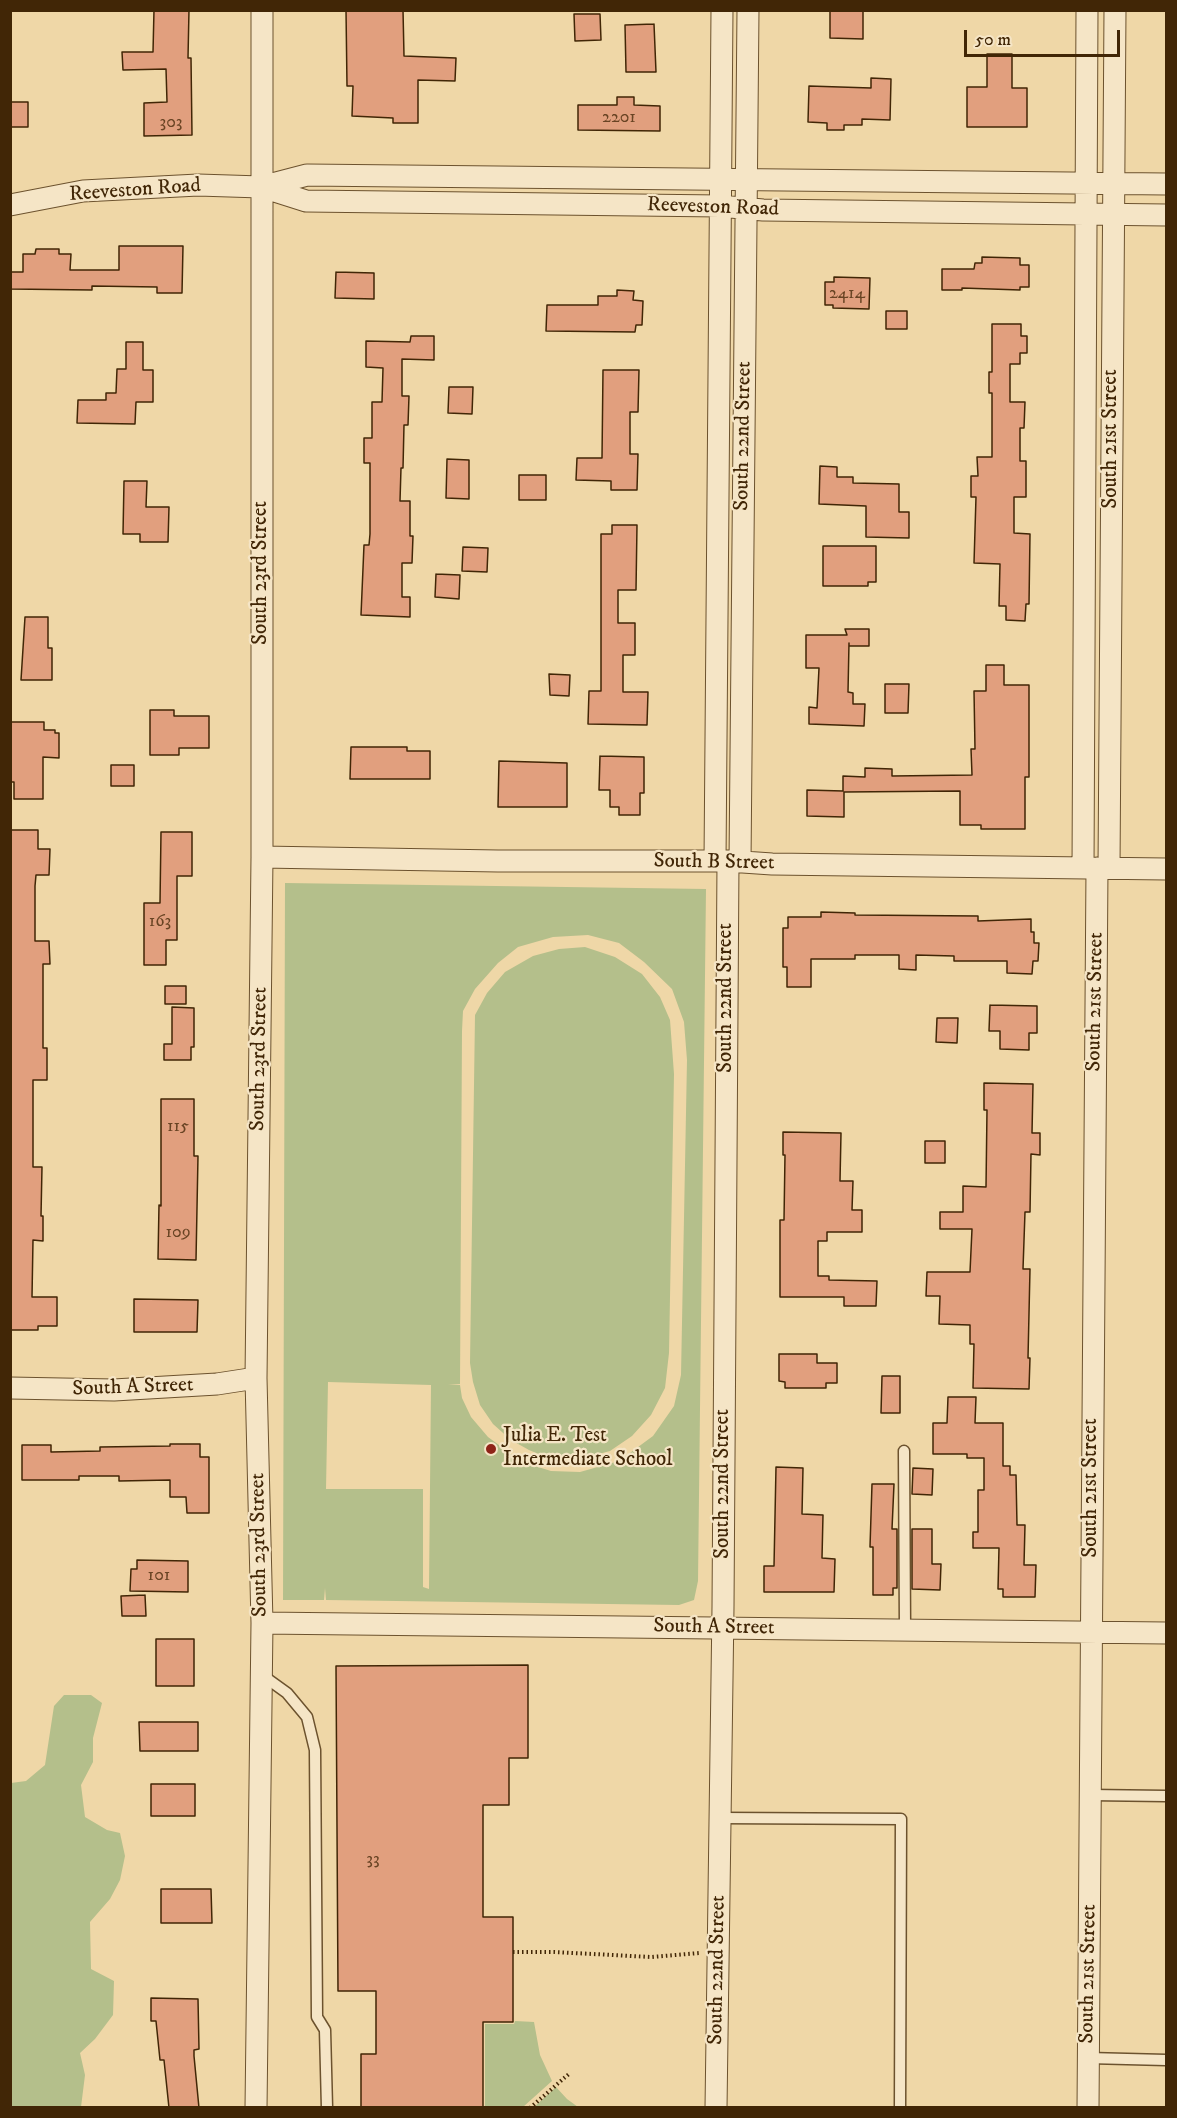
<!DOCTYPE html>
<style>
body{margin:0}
#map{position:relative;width:1177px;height:2118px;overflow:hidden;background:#efd7a7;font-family:"IM FELL DW Pica",serif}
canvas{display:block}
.frame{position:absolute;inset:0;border:12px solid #412606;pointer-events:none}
.scale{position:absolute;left:964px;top:30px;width:156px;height:27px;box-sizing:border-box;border:3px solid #412606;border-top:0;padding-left:8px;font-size:18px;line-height:21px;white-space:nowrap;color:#412606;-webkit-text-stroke:4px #f5e5c6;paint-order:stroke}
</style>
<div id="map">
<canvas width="1177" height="2118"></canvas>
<div class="frame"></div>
<div class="scale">50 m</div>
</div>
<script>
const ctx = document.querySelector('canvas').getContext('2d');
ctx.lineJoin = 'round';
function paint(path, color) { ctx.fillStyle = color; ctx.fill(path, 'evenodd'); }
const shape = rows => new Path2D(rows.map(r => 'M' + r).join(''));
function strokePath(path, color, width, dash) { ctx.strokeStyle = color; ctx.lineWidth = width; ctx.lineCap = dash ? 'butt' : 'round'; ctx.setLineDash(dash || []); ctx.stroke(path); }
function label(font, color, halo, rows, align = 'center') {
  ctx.font = font + ' "IM FELL DW Pica",serif'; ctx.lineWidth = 4.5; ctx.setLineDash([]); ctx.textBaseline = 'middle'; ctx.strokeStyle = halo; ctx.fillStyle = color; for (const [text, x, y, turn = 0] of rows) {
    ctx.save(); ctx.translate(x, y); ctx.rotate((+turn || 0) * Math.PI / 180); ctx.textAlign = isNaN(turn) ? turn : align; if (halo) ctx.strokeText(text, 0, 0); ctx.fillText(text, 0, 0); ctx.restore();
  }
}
paint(shape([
 [285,883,706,889,698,1581,694,1600,679,1605,326,1600,325,1588,324,1600,283,1600],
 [588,935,619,943,644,962,672,989,684,1022,687,1060,681,1375,674,1406,653,1436,619,1461,580,1472,551,1471,522,1462,488,1437,471,1417,462,1398,460,1385,448,1385,460,1384,462,1031,463,1011,475,989,498,963,518,947,553,937],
 [328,1382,431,1385,429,1589,423,1587,423,1489,326,1489],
 [585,947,615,957,642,974,660,997,670,1020,674,1074,669,1353,665,1388,651,1415,632,1436,610,1451,587,1457,558,1458,546,1457,529,1450,511,1440,493,1424,480,1405,473,1382,470,1363,475,1015,487,993,505,972,533,956,559,949],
 [64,1695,91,1695,102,1703,93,1738,93,1762,81,1785,85,1817,107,1830,120,1833,125,1856,120,1880,110,1899,90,1922,91,1969,114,1981,113,2015,95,2039,80,2053,85,2075,81,2107,11,2107,11,1783,26,1781,45,1765,54,1706],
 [515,2021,534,2022,540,2055,552,2081,523,2107,485,2107,485,2024,514,2024],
 [556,2087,567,2099,578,2107,534,2107]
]), '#b4bf8b');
const building = shape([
 [154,10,189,10,188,58,191,58,192,135,144,136,144,103,167,102,166,69,123,70,122,52,153,52,154,10],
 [346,10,403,10,404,56,456,58,455,81,418,80,418,123,393,123,393,118,352,116,353,86,347,86,346,10],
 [830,10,863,10,863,39,830,38,830,10],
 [574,14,600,14,601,40,575,41,574,14],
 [654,24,656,72,626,72,625,25,654,24],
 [987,54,1012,54,1012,88,1027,88,1027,127,967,127,967,87,987,87,987,54],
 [871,78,891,79,890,120,862,119,862,125,844,125,844,130,827,130,827,123,808,122,809,86,871,88,871,78],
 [617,97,634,97,634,105,660,106,660,131,578,130,578,105,617,105,617,97],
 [10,102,28,102,28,127,10,127,10,102],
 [119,246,183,246,182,293,157,293,157,287,92,286,92,290,10,289,10,272,23,272,23,254,35,254,36,249,59,249,59,254,71,254,70,270,119,270,119,246],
 [982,257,1020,258,1020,265,1029,265,1029,287,1020,287,1020,290,962,288,962,290,942,290,942,269,974,269,975,263,982,263,982,257],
 [336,272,374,273,374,299,335,298,336,272],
 [834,277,870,278,869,309,833,308,833,305,825,305,825,282,834,282,834,277],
 [617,290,634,291,633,300,643,301,642,325,636,325,635,332,546,331,547,305,598,305,598,296,617,296,617,290],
 [886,311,907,311,907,329,886,329,886,311],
 [992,324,1021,324,1021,336,1027,336,1027,353,1020,353,1020,364,1010,364,1010,402,1025,402,1024,428,1020,428,1020,461,1026,461,1026,497,1014,497,1014,533,1030,534,1029,604,1026,604,1025,621,1006,620,1006,606,999,606,1000,564,974,563,976,497,971,497,971,476,978,476,977,457,992,457,992,393,989,393,989,372,992,372,992,324],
 [411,336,434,336,434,360,402,359,402,396,409,396,408,425,404,425,403,468,401,468,400,501,410,501,410,536,413,536,412,563,402,563,402,597,410,597,410,617,361,615,364,545,369,545,370,534,370,463,364,463,364,438,372,438,372,402,382,402,383,368,366,367,366,341,410,342,411,336],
 [126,342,143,342,143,370,153,370,153,402,136,402,135,424,77,423,78,400,106,400,106,393,116,393,117,369,126,369,126,342],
 [603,370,639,370,638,412,630,412,630,454,638,454,637,490,611,490,611,481,576,480,577,458,602,458,603,370],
 [449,387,473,387,472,414,448,413,449,387],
 [447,459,469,460,469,499,446,498,447,459],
 [820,466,837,467,837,477,853,477,853,483,899,484,899,512,909,512,909,538,866,537,866,506,819,504,820,466],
 [519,475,546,475,546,500,519,500,519,475],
 [124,481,147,481,146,507,169,507,168,542,140,542,140,534,123,534,124,481],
 [612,525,637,525,636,590,618,590,618,623,635,623,635,655,623,655,623,692,648,692,647,725,588,724,589,691,601,691,601,534,612,534,612,525],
 [823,546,876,546,876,582,868,582,868,586,823,586,823,546],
 [463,547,488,548,487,572,462,571,463,547],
 [436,574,460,575,459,599,435,597,436,574],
 [25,617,48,617,48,648,52,648,52,680,21,680,25,617],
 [845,629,869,629,869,646,849,646,849,643,848,692,853,693,853,704,865,704,864,726,809,724,809,707,817,708,819,668,806,668,806,635,847,635,845,629],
 [986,665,1004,665,1004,685,1029,685,1029,777,1025,777,1025,829,981,829,981,825,960,825,960,791,844,792,844,817,807,816,807,790,843,791,843,776,865,777,865,768,892,769,892,776,972,775,971,749,975,749,974,691,986,691,986,665],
 [549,674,570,675,569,696,550,695,549,674],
 [885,684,909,684,908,713,885,713,885,684],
 [150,710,174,710,174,716,209,716,209,748,179,748,179,755,150,755,150,710],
 [10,722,44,722,44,730,55,730,55,733,59,733,59,758,43,757,43,799,14,799,14,782,10,782,10,722],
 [351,747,407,747,407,751,430,751,430,779,350,779,351,747],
 [600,756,644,757,644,793,640,793,640,815,619,815,619,807,610,807,610,790,599,790,600,756],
 [499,761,567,763,567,807,498,807,499,761],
 [111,765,134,765,134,786,111,786,111,765],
 [10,830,38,830,38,849,50,849,49,875,36,875,35,886,35,941,49,941,50,964,43,964,43,1048,47,1048,47,1080,33,1080,33,1167,42,1167,41,1216,43,1216,43,1241,33,1240,32,1297,57,1297,57,1326,38,1326,38,1330,10,1330,10,830],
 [161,832,192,832,192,876,177,876,177,940,166,940,166,965,144,965,144,903,160,903,161,832],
 [821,912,855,913,855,915,978,916,978,921,1031,919,1031,932,1034,932,1034,943,1039,943,1038,961,1033,961,1032,974,1007,973,1007,961,954,961,954,956,916,955,916,970,899,969,899,955,855,955,855,959,811,959,811,987,787,987,787,967,783,967,783,928,788,928,788,917,821,917,821,912],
 [165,986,186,986,186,1004,165,1004,165,986],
 [990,1005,1037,1006,1037,1033,1029,1033,1029,1050,1000,1049,1000,1031,989,1031,990,1005],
 [172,1007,194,1008,194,1047,191,1047,191,1060,164,1060,164,1044,172,1044,172,1007],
 [937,1018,958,1018,957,1043,936,1042,937,1018],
 [984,1083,1033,1084,1032,1133,1040,1133,1040,1155,1031,1154,1030,1212,1025,1212,1023,1269,1030,1269,1028,1358,1030,1358,1029,1389,973,1388,974,1344,970,1344,970,1325,939,1324,940,1296,926,1296,927,1272,970,1272,972,1229,940,1229,940,1212,963,1212,963,1186,986,1187,987,1110,984,1110,984,1083],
 [161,1099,194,1099,194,1156,198,1156,196,1260,158,1259,159,1205,161,1206,161,1099],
 [783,1132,841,1133,840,1181,853,1181,852,1210,862,1210,862,1232,827,1232,827,1241,818,1241,818,1276,829,1276,829,1280,877,1281,876,1306,844,1306,844,1297,780,1297,780,1220,784,1220,785,1155,783,1155,783,1132],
 [925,1141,945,1141,945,1163,925,1163,925,1141],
 [134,1299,198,1300,197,1332,134,1332,134,1299],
 [779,1354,817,1354,817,1363,837,1363,837,1383,826,1383,826,1388,785,1388,785,1382,779,1381,779,1354],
 [882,1376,900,1376,900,1413,881,1413,882,1376],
 [948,1397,976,1397,975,1423,1003,1423,1003,1466,1010,1466,1010,1475,1016,1475,1017,1525,1025,1525,1024,1565,1036,1565,1035,1597,1003,1597,1003,1589,998,1589,999,1548,973,1548,973,1532,978,1532,978,1490,984,1490,984,1458,967,1458,967,1454,933,1454,933,1423,947,1423,948,1397],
 [170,1444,200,1444,200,1457,209,1457,209,1513,187,1513,186,1497,170,1497,170,1480,119,1481,119,1476,79,1476,79,1480,22,1480,22,1445,51,1445,51,1452,100,1451,100,1447,170,1446,170,1444],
 [776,1467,803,1468,802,1514,823,1515,822,1558,835,1559,834,1592,764,1592,764,1566,774,1566,776,1467],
 [913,1468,933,1469,932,1495,912,1494,913,1468],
 [872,1484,894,1484,892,1529,897,1529,897,1588,893,1588,893,1595,873,1595,873,1547,870,1547,872,1484],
 [912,1529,932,1529,932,1564,941,1564,940,1590,912,1589,912,1529],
 [137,1560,188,1561,188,1592,130,1591,131,1569,137,1569,137,1560],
 [145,1595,146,1616,122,1616,121,1596,145,1595],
 [156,1639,194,1639,194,1686,156,1686,156,1639],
 [528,1665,528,1758,509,1758,509,1805,483,1805,483,1917,513,1917,513,2022,483,2022,483,2108,361,2108,361,2054,376,2054,376,1991,338,1991,336,1666,528,1665],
 [139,1722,198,1722,198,1751,140,1751,139,1722],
 [151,1784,195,1784,195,1816,151,1816,151,1784],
 [161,1889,211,1889,212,1923,161,1923,161,1889],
 [151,1998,198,1999,199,2049,194,2050,194,2056,199,2108,169,2108,164,2060,160,2060,156,2021,151,2021,151,1998]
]);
paint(building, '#e19f7e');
strokePath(building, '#412606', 1.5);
const lane = shape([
 [904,1451,905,1630],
 [262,1675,287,1693,307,1717,315,1750,317,2017,325,2030,327,2108],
 [1090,1795,1166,1796],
 [720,1818,901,1819,900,2108],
 [1088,2058,1166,2060]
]);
const street = shape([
 [262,187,306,201,720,206,763,210,1166,215],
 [10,205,83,191,198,185,261,187,307,175,1166,184],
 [262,857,498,861,728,861,772,864,1166,869],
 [715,861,722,10],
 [740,862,748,10],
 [1083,868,1087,10],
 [1109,868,1115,10],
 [10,1388,114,1390,217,1384,256,1378],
 [262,1623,1166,1633],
 [256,2108,262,1623,256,1378,262,857,262,10],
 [716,2108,723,1607,728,861],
 [1088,2108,1097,868]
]);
strokePath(lane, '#6c522e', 13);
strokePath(street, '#6c522e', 23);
strokePath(shape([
 [513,1952,554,1952,651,1957,700,1953],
 [530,2108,570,2073]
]), '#412606', 4, [1.5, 3]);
strokePath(lane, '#f5e5c6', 10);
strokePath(street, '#f5e5c6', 21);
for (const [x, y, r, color] of [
 [491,1449,6,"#8f2418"]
]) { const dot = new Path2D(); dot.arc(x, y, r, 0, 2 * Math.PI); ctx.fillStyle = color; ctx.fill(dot); strokePath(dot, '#f5e5c6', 2); }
label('18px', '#694424', null, [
 ["2201",619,118],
 ["303",171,123],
 ["2414",847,294],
 ["163",160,922],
 ["115",178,1127],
 ["109",178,1233],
 ["101",159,1576],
 ["33",373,1860]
]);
label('21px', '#412606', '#f5e5c6', [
 ["Reeveston Road",135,191,-4],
 ["Reeveston Road",713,208,2],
 ["South 22nd Street",744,436,-89],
 ["South 21st Street",1112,439,-90],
 ["South 23rd Street",262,573,-90],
 ["South B Street",714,863,1],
 ["South 22nd Street",727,998,-90],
 ["South 21st Street",1096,1002,-89],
 ["South 23rd Street",260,1059,-89],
 ["South A Street",133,1388,-2],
 ["South 22nd Street",724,1484,-90],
 ["South 21st Street",1092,1488,-90],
 ["South 23rd Street",260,1545,-91],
 ["South A Street",714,1628,1],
 ["South 22nd Street",718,1970,-89],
 ["South 21st Street",1089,1974,-89]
]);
label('21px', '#412606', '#f5e5c6', [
 ["Julia E. Test",503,1437],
 ["Intermediate School",503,1461]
], 'left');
</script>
